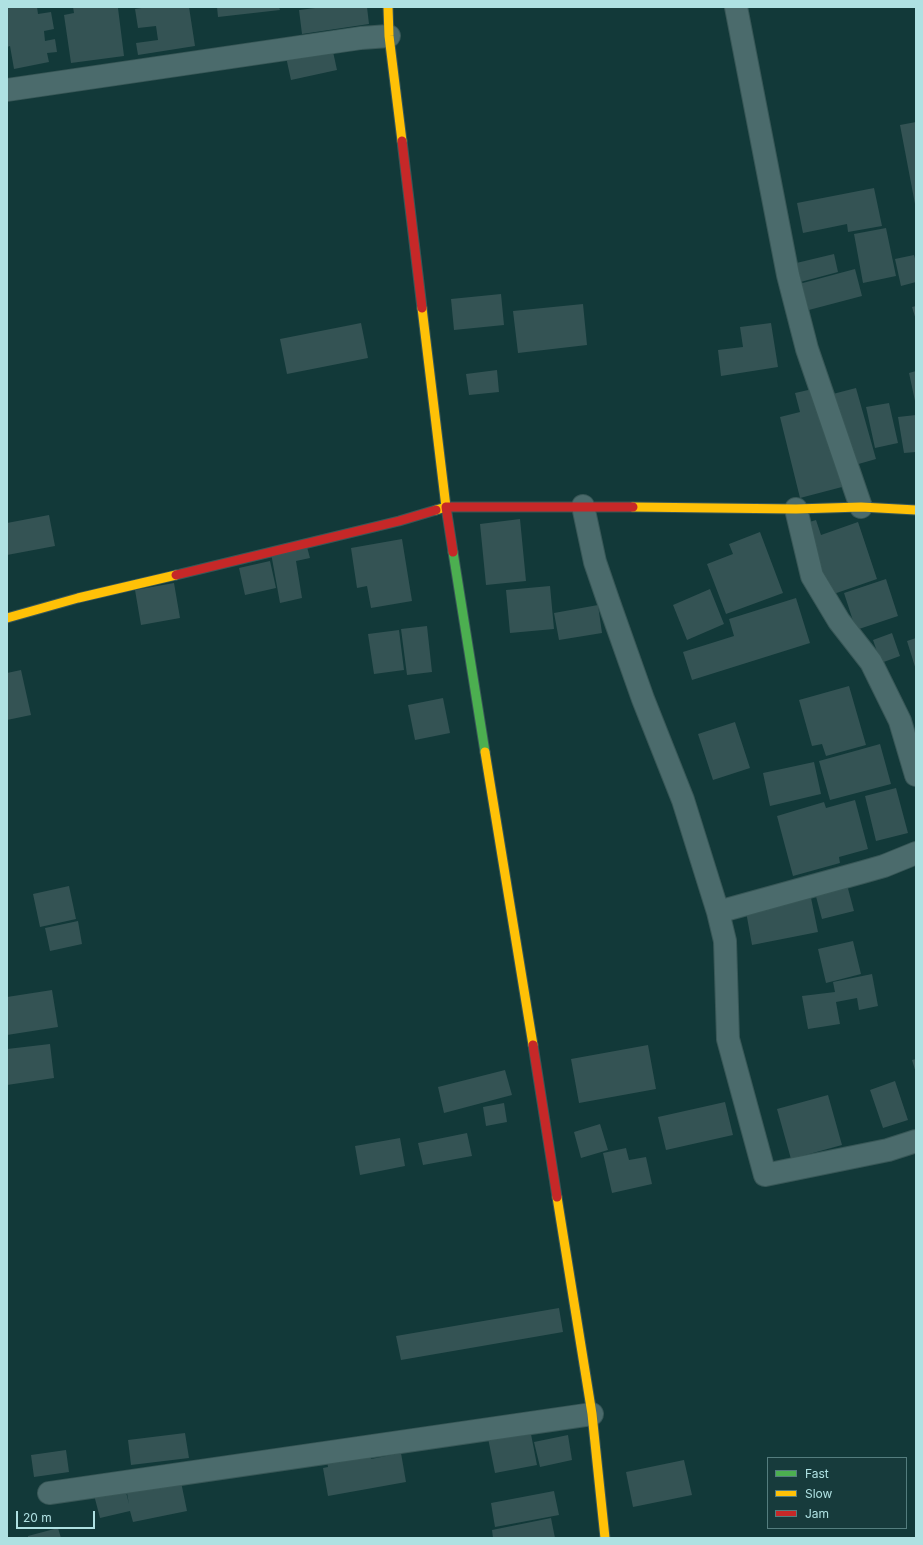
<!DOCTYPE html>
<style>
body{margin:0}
#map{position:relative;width:923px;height:1545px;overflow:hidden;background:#123939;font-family:Inter,sans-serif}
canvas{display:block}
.frame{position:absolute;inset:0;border:8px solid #afe1e2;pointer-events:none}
.legend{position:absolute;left:767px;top:1457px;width:140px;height:72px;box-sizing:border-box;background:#173b3c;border:1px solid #547d7e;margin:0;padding:5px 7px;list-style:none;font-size:12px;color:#afe1e2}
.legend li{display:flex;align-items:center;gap:8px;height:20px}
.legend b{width:20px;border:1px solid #547d7e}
.scale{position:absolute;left:16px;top:1511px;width:79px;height:18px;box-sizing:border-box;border:2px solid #afe1e2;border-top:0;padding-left:5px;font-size:12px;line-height:14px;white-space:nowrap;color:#afe1e2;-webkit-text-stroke:3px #173b3c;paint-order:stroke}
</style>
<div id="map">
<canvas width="923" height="1545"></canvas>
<div class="frame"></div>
<ul class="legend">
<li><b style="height:5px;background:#4caf50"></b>Fast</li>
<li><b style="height:5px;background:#ffc107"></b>Slow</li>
<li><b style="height:5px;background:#c62828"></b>Jam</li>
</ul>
<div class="scale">20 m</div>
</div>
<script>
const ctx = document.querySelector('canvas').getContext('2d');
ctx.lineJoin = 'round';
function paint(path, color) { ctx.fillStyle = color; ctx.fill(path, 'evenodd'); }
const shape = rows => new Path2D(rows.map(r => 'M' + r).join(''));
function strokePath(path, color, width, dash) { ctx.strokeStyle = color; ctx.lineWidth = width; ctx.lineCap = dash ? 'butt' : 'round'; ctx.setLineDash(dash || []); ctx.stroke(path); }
paint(shape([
 [10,7,37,7,38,14,51,12,54,29,44,31,45,41,55,39,57,52,47,53,49,62,14,69,10,46,7,47,7,8],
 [73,7,118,8,124,56,71,63,64,15,74,13],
 [148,7,189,7,195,46,138,55,136,43,158,40,156,26,138,28,135,9],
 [217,7,279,7,280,10,218,17],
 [323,7,367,7,369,24,302,34,299,10],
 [332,47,337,70,291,80,286,57],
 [916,122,916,204,915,204,900,125],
 [874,188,882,226,848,232,847,224,803,233,797,203],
 [886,228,896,276,863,283,854,234],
 [834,254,838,272,793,284,788,265],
 [914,255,916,262,916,282,901,286,895,259],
 [855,269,862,296,805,311,799,284],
 [501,294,504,325,454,330,451,299],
 [583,304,587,345,518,353,513,311],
 [916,306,916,320,912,307],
 [361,323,368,358,287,374,280,339],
 [771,323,778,367,721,376,718,350,743,347,740,327],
 [497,370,499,392,469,395,466,374],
 [916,371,916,401,915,401,909,373],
 [817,388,842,487,800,498,780,417,800,412,795,393],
 [856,388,876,459,848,467,829,395],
 [889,403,898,443,875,448,866,407],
 [916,415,916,452,904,453,898,417],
 [49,515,55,546,7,555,7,523],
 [520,519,526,581,486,585,480,524],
 [816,520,821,535,858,522,877,579,825,597,800,525],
 [760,532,783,593,726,614,707,564,733,554,729,544],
 [402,539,412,601,371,608,367,586,357,588,351,548],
 [307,547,310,558,296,561,302,598,280,603,271,553],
 [270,561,276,588,245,595,239,568],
 [886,579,898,616,856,630,844,593],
 [174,583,180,618,141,625,135,590],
 [550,586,554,629,510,633,506,590],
 [710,589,724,624,687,640,673,605],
 [796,598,810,643,692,680,683,652,734,636,729,619],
 [598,605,602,633,559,640,554,613],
 [427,626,432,672,407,675,401,629],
 [399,630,404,670,374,674,368,634],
 [892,633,900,656,881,663,873,640],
 [916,638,916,670,907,641],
 [21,670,31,715,7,720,7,673],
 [849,686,866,745,826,756,822,744,812,746,799,700],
 [443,698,450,733,415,740,408,705],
 [735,722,750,768,713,780,698,734],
 [880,744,891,784,830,800,819,761],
 [814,762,821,794,770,806,763,773],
 [896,788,908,833,876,841,865,796],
 [855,800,868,849,839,857,840,863,793,876,777,816,824,802,826,808],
 [846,881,854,911,822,919,814,889],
 [69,886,76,919,40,927,33,894],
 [810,893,818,932,752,945,745,906],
 [78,921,82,944,50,951,45,928],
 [853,941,861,974,826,983,818,949],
 [872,974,878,1006,859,1010,857,998,836,1002,840,1024,808,1029,802,996,835,992,833,982],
 [52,990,58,1027,7,1035,7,997],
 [50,1044,54,1078,7,1085,7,1049],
 [648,1045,656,1089,579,1103,571,1059],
 [916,1059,916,1073,912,1060],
 [505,1070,512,1095,444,1113,438,1087],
 [895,1081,908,1120,883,1128,870,1090],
 [828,1095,842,1145,791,1159,777,1109],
 [725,1102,733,1135,666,1150,658,1117],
 [504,1103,507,1122,486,1126,483,1107],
 [600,1124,608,1150,581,1158,574,1132],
 [467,1133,472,1156,423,1165,418,1143],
 [400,1138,405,1166,360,1175,355,1146],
 [626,1148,629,1160,646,1157,652,1184,612,1193,603,1153],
 [559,1308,563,1332,401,1360,396,1336],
 [530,1429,537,1465,495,1473,488,1438],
 [185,1433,189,1458,131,1465,128,1440],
 [568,1435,572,1460,540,1467,534,1442],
 [369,1448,371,1459,401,1453,406,1482,328,1496,323,1468,328,1467,326,1456],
 [66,1450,69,1472,34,1477,31,1455],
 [684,1460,692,1495,633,1507,626,1472],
 [180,1477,187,1511,133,1522,130,1511,100,1518,94,1495,125,1488,129,1504,126,1488],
 [554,1491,559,1515,495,1527,491,1503],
 [551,1518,555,1538,493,1538,492,1530],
 [58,1528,61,1538,28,1538,28,1536]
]), '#345354');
const street = shape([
 [736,7,788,275,807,349,861,507],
 [7,90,361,38,389,36],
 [583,506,595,562,608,600,643,699,683,800,718,912,725,941,728,1039,765,1175,888,1150,916,1141],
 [796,509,812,576,839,621,871,662,900,721,916,775],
 [718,912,863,872,884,866,916,853],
 [49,1493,592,1414]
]);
const fast = shape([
 [453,552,485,752]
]);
const slow = shape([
 [388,7,389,36,402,141],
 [422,308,446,507,436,510],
 [633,507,796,509,861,507,916,510],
 [7,618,78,598,176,575],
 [485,752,533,1045],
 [557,1197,592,1414,605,1538]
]);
const jam = shape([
 [402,141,422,308],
 [453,552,446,507,633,507],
 [176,575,399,521,436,510],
 [533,1045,557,1197]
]);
strokePath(street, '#385757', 24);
strokePath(fast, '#385757', 11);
strokePath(slow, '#385757', 11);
strokePath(jam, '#385757', 11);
strokePath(street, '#4b6b6c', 22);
strokePath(fast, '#4caf50', 9);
strokePath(slow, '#ffc107', 9);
strokePath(jam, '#c62828', 9);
</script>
